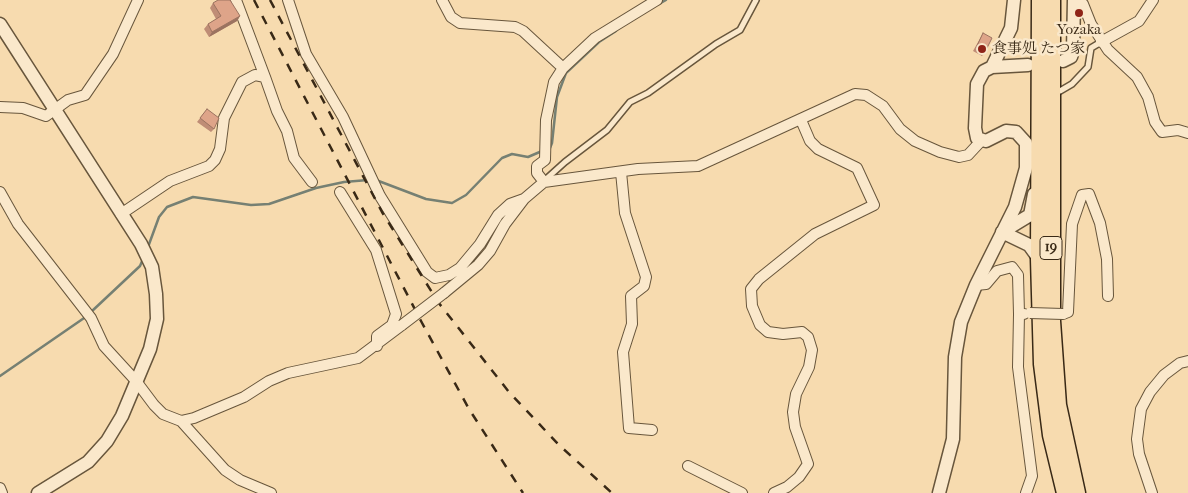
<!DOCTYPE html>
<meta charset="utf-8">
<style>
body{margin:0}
canvas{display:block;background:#f7dbaf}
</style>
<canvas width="1188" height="493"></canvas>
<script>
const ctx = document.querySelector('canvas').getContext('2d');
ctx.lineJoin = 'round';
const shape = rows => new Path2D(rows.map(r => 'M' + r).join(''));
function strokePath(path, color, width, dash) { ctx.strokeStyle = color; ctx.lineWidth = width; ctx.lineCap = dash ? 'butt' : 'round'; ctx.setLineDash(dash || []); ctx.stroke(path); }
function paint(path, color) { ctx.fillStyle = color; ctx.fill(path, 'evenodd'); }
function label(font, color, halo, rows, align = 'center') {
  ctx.font = font + ' "IM FELL French Canon","Noto Serif JP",serif'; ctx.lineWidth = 5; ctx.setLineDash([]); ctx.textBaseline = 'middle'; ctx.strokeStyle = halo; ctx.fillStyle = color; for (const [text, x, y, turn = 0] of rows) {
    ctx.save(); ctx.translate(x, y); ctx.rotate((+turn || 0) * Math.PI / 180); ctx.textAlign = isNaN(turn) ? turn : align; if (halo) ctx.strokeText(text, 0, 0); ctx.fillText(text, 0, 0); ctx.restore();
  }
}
strokePath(shape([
 [659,4,666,0],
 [547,149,550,148,552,143,557,97,566,73,599,42,616,31],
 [376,180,426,199,452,203,466,195,502,158,512,154,528,157,542,151],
 [148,247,159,217,167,207,193,197,251,205,269,204,316,188,344,182,368,180],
 [91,312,140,266,143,259],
 [0,376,87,316]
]), '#768073', 2.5);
const service = shape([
 [1060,91,1072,84,1088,67,1091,48,1101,42],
 [545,180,565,162,607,130,630,102,648,93,716,44,740,30,756,0]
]);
const minor = shape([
 [288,0,306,54,343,117,380,196,427,272,435,278,449,275,460,268,480,244,498,215,510,204,524,199],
 [442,0,451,17,460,23,515,27,523,31,563,68],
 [1074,0,1083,4,1091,24,1108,50,1137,77,1148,97,1155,122,1162,132,1178,130,1188,133],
 [1101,42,1139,21,1153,0],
 [265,77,277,111,287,131,294,158,312,182],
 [0,107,23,108,46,116,68,100,85,95,113,54,138,0],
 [621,172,625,213,646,277,644,286,631,296,632,324,623,352,629,428,652,430],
 [544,182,537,173,537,166,545,160,546,120,554,82,563,68,595,38,657,0],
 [0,192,18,224,91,318,104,346,136,381,154,405,163,414,181,421,194,418,244,397,269,381,288,373,358,358,402,325],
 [340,192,376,250,396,314,392,325,377,336,377,346],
 [121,214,170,181,209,166,215,160,220,149,224,118,242,82,255,75,265,77,236,0],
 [976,285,986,284,997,271,1012,267,1018,275,1019,314,1024,314],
 [444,293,478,265,490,251,505,224,524,199,544,182,638,169,698,166,855,94,866,95,883,106,900,129,915,141,940,152,959,157,968,155,981,141],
 [1019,314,1018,367,1032,476,1026,493],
 [1063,314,1068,312,1072,224,1082,195,1089,194,1100,223,1107,259,1108,296],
 [181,421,225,470,240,480,271,493],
 [688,466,742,493],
 [0,488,2,493],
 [774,493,787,487,799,477,808,464,795,427,793,412,796,394,809,367,812,350,808,337,802,332,783,334,768,332,760,325,752,306,751,289,759,279,815,234,874,205,857,168,818,149,810,141,801,120],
 [1152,493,1139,454,1137,439,1141,409,1150,392,1164,375,1180,363,1188,361]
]);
const tertiary = shape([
 [0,24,141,244,152,267,156,294,157,319,150,349,122,416,107,441,88,462,38,493],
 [1063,61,1071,57,1073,51,1074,0],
 [992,67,1011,28,1014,0],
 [1002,232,1030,215,1034,194],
 [1002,232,1029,245,1039,259],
 [939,493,953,439,955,357,961,322,976,285,1015,207,1026,168,1026,143,1016,132,1006,131,986,141,977,138,975,128,977,84,984,71,992,67,1028,65]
]);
const trunk = shape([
 [1040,0,1039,259,1042,364,1051,435,1065,493],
 [1052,0,1052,321,1058,405,1077,493]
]);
strokePath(service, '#68563c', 8);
strokePath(minor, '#68563c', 12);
strokePath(tertiary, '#68563c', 15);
strokePath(trunk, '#392916', 19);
strokePath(service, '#fae8cb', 5);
strokePath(minor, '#fae8cb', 10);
strokePath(tertiary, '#fae8cb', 12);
strokePath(trunk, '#f7dbaf', 16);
strokePath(shape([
 [254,0,421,321,469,409,523,493],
 [270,0,382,212,438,302,509,392,559,445,612,493]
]), '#392916', 2.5, [9, 9]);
const minorBridge = shape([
 [1030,313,1063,314],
 [402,325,444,293]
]);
strokePath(minorBridge, '#68563c', 12, []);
strokePath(minorBridge, '#fae8cb', 10);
paint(shape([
 [213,3,240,16,237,21,209,37,204,29,208,24,216,19,210,8],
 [983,33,985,52,982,56,973,51],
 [207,109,214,129,211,132,197,122]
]), '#bf8d76');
paint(shape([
 [240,16,237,21,209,37,212,32]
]), '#9b7360');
const building = shape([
 [218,0,230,0,240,16,212,32,208,24,221,16,213,3,218,0],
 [983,33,992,38,985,52,976,48,983,33],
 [207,109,219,118,214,129,200,118,207,109]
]);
paint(building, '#dea489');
strokePath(building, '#9b7360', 1);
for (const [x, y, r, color] of [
 [1079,13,5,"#8f2418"],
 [982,49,5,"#8f2418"]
]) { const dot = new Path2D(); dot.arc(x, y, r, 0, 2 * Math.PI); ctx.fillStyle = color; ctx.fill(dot); strokePath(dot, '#fae8cb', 2); }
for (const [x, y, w] of [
 [1051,248,22]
]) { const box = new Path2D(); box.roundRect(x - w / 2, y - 11.5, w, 23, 4); ctx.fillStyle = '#fae8cb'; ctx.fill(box); strokePath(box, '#392916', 1); }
label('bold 14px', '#392916', null, [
 ["19",1051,248]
]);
label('15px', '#392916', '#fae8cb', [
 ["Yozaka",1079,30],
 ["食事処 たつ家",992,49,"left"]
]);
</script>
